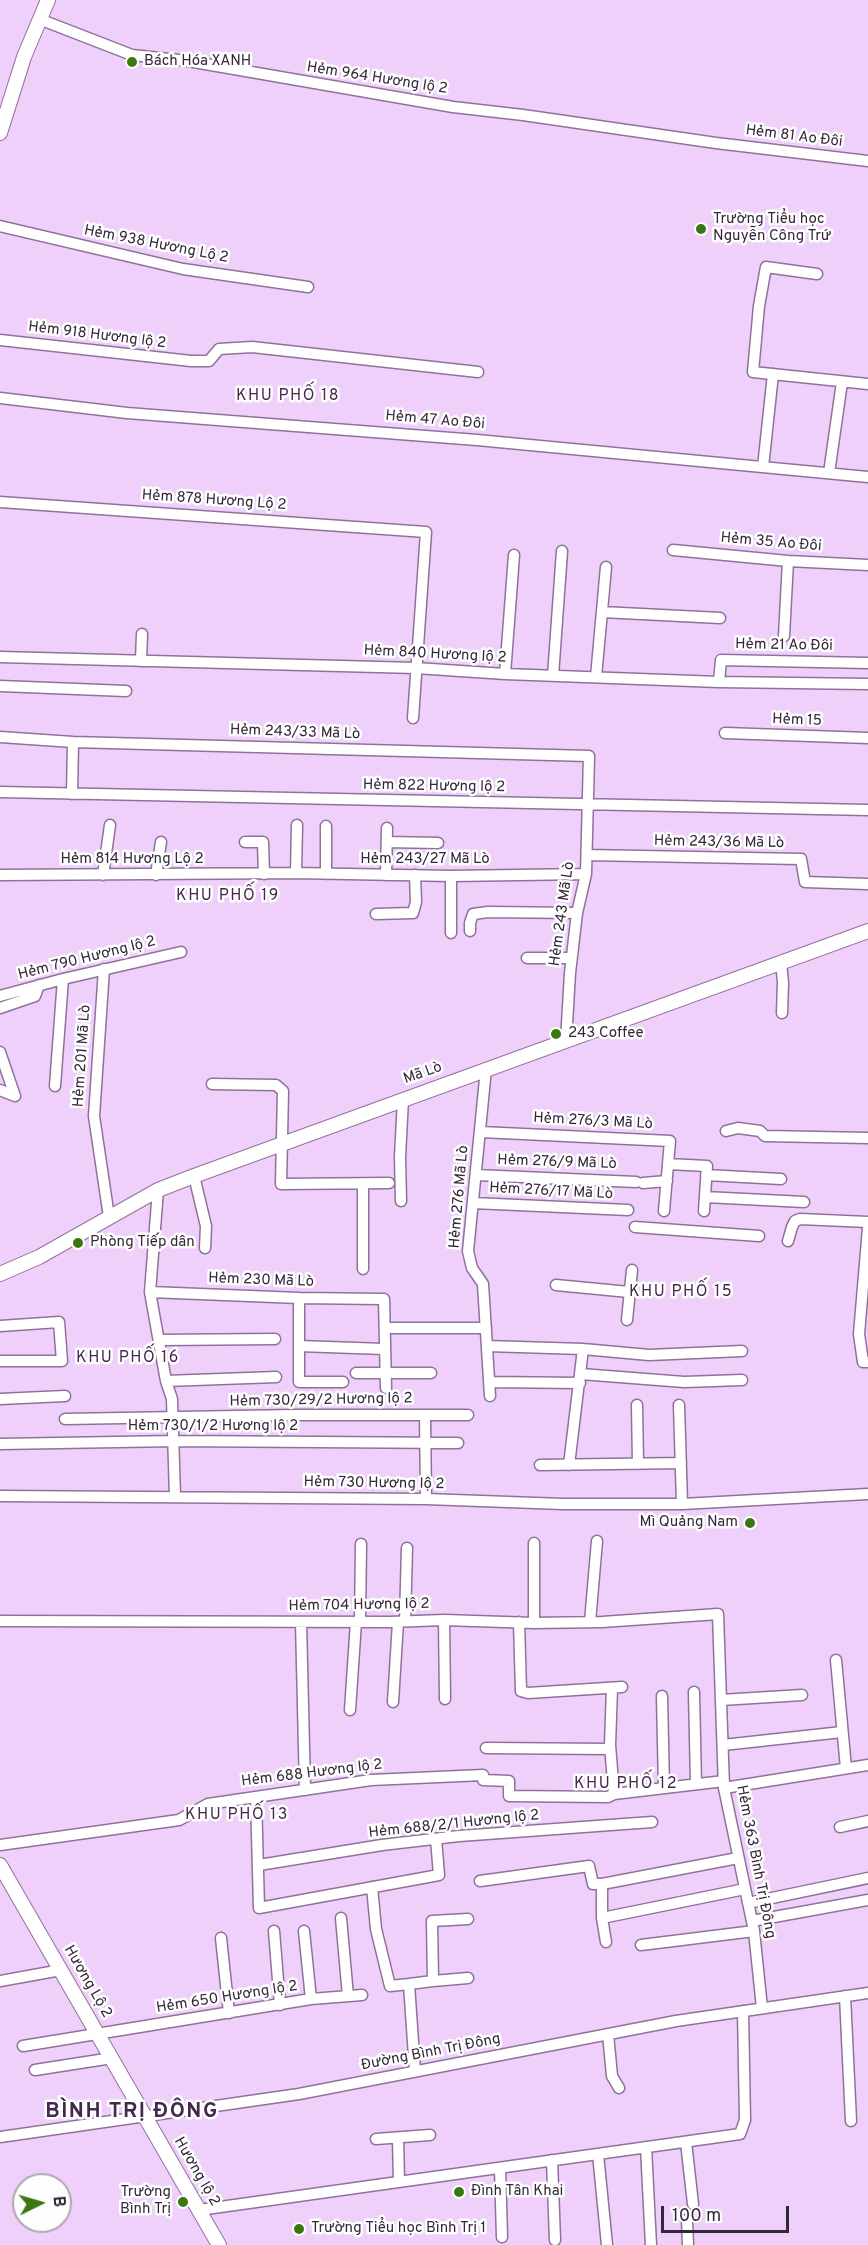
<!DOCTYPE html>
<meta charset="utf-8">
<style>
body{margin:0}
#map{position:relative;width:868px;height:2245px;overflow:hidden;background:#efd0fb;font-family:Overpass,sans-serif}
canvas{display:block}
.north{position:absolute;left:12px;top:2173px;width:60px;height:60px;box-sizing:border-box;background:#fefefe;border:2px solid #ada8af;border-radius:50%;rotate:85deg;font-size:16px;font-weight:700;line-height:24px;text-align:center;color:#332738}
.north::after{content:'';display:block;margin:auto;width:21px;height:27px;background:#3a7710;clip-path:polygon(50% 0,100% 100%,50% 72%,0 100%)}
.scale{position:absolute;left:661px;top:2206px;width:128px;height:27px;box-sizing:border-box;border:3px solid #332738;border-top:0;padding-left:8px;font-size:18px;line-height:21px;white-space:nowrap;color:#332738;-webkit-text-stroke:4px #fefefe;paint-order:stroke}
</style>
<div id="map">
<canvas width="868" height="2245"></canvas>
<div class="north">B</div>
<div class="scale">100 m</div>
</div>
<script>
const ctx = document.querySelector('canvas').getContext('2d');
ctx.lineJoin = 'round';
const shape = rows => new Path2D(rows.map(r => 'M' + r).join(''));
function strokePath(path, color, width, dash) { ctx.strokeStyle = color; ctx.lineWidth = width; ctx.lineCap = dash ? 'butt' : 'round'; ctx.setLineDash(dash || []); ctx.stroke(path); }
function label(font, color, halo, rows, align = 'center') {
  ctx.font = font + ' Overpass,sans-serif'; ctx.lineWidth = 5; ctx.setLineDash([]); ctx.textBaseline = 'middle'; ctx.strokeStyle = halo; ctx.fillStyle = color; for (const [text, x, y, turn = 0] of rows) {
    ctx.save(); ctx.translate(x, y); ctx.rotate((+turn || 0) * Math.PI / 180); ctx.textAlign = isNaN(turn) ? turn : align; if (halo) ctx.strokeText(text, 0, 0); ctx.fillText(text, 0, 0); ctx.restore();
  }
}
const minor = shape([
 [39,19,132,55,188,61,453,107,523,115,716,143,868,161],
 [0,226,183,269,308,287],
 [817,274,766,267,759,306,753,372,868,384],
 [0,340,191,361,209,361,219,349,252,347,478,372],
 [0,398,127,413,477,440,868,477],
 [763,467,773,374],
 [829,473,842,382],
 [0,502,426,532,413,718],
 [673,550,788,561,868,565],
 [602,612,720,618],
 [784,636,788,561],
 [0,657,416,668,505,674,719,682,868,684],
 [141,661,142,634],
 [505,674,514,555],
 [553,676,562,551],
 [596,677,606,567],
 [719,682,721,660,868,663],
 [0,686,126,691],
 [725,733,868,738],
 [0,737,73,742,589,756,586,874,577,913,570,973,566,1041],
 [0,792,868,810],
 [72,794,73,742],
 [326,826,326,874],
 [245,842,263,842,264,874],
 [387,842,438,843],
 [587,855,801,859,805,882,868,884],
 [296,873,297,825],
 [0,875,296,873,451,876,586,874],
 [103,875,110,825],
 [156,875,161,842],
 [386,875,387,828],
 [376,914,413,913,416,902,415,875],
 [470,931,470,923,473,914,488,912,577,913],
 [451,933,451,876],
 [527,958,571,958],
 [781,963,783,982,782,1013],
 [104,969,94,1116,109,1217],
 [0,996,63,979,181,952],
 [0,1008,35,996,39,985],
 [0,1052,15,1096,0,1090],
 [486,1069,468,1251,472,1268,483,1284,490,1396],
 [212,1084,276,1085,283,1091,281,1184,389,1183],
 [55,1086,63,979],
 [726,1131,738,1128,760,1131,765,1136,868,1138],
 [481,1132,670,1141,664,1211],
 [668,1164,707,1166,704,1211],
 [476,1175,636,1182],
 [706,1175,781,1179],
 [194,1176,206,1226,205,1248],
 [643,1183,667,1181],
 [363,1184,363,1269],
 [158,1190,150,1292,299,1298,384,1299,386,1388],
 [705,1197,804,1202],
 [401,1201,400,1157,403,1099],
 [473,1203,628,1210],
 [635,1227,759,1236],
 [868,1228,859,1334,863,1362,868,1362],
 [788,1241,792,1227,795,1221,800,1219,868,1222],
 [556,1285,629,1292],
 [150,1292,166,1381,172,1399,175,1497],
 [299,1298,299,1382,343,1382],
 [627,1320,632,1270],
 [0,1326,59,1322,62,1361,0,1361],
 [386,1328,486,1328],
 [159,1340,275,1339],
 [299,1346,384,1349],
 [487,1346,583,1349,649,1355,742,1351],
 [356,1373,431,1373],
 [581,1374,684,1382,742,1380],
 [166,1381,276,1377],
 [490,1382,580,1383],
 [0,1399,65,1396],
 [637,1405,638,1464],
 [679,1405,682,1504],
 [425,1415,426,1499],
 [65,1419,295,1415,468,1415],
 [0,1444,175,1441,458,1443],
 [540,1465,681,1463],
 [569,1465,583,1349],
 [0,1496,426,1499,563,1504,682,1504,868,1494],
 [534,1543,534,1623],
 [444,1620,445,1699],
 [0,1621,390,1622,444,1620,534,1623,602,1622,718,1614,724,1788,754,1931,762,2008],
 [405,1621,407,1548],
 [301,1622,305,1790],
 [360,1622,361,1544],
 [519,1622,521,1691,528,1693,622,1687],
 [590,1622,597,1541],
 [836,1660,846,1768],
 [612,1688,610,1745,614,1794],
 [694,1692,696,1784],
 [662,1696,664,1788],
 [721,1700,802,1695],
 [393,1702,398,1622],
 [350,1710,356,1622],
 [723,1745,842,1732],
 [486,1748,610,1749],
 [724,1788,868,1765],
 [256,1797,259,1908,439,1875,436,1839],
 [840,1827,868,1821],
 [0,1845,179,1820,208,1804,371,1780,483,1775,483,1780,509,1781,509,1796,608,1797,614,1794,724,1781],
 [259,1865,382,1845,459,1836,652,1822],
 [480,1881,589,1866,593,1884,602,1884,738,1858],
 [602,1884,602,1918,606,1942],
 [372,1887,376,1929,390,1986,409,1984],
 [748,1903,868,1878],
 [341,1918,348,1996],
 [602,1918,745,1889],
 [752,1921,868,1900],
 [274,1931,280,2005],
 [304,1931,311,1999],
 [221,1938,229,2013],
 [641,1945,754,1931],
 [0,1981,61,1970],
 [433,1981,468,1978],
 [845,1996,851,2121],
 [608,2034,612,2076,619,2088],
 [23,2046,311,1999,362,1995],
 [35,2070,112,2058],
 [415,2071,409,1984,433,1981,432,1921,468,1919],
 [0,2137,299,2094,676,2021,868,1993],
 [398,2138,399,2182],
 [376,2139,430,2135],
 [686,2142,693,2204],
 [646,2147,651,2245],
 [598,2154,607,2245],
 [552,2160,555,2240],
 [500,2168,502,2237],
 [199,2210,740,2134,745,2120,743,2011],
 [687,2220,688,2245]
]);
const major = shape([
 [0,133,24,57,48,0],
 [0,1274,39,1257,158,1190,194,1176,868,931],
 [0,1865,219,2245]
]);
strokePath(minor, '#8f729a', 13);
strokePath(major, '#8f729a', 16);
strokePath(minor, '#fff', 10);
strokePath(major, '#fff', 14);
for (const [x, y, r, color] of [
 [132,62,6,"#3a7710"],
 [701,229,6,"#3a7710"],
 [556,1034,6,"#3a7710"],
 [78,1243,6,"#3a7710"],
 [750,1523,6,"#3a7710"],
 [459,2192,6,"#3a7710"],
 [183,2202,6,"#3a7710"],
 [299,2229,6,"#3a7710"]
]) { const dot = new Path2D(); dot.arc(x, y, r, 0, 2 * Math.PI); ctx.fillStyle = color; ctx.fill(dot); strokePath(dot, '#fefefe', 2); }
label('15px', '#332738', '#fefefe', [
 ["Bách Hóa XANH",144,62],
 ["Trường Tiểu học",713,220],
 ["Nguyễn Công Trứ",713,237],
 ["243 Coffee",568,1034],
 ["Phòng Tiếp dân",90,1243],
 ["Mì Quảng Nam",738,1523,"right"],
 ["Đình Tân Khai",471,2192],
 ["Trường",171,2193,"right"],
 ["Bình Trị",171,2210,"right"],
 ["Trường Tiểu học Bình Trị 1",311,2229]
], 'left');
label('15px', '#332738', '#fefefe', [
 ["Hẻm 964 Hương lộ 2",377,79,9],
 ["Hẻm 81 Ao Đôi",794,137,7],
 ["Hẻm 938 Hương Lộ 2",156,245,11],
 ["Hẻm 918 Hương lộ 2",97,336,7],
 ["Hẻm 47 Ao Đôi",435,421,5],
 ["Hẻm 878 Hương Lộ 2",214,501,4],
 ["Hẻm 35 Ao Đôi",771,543,5],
 ["Hẻm 21 Ao Đôi",784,646,1],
 ["Hẻm 840 Hương lộ 2",435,655,3],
 ["Hẻm 15",797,721,2],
 ["Hẻm 243/33 Mã Lò",295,733,2],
 ["Hẻm 822 Hương lộ 2",434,787,1],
 ["Hẻm 243/36 Mã Lò",719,843,1],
 ["Hẻm 814 Hương Lộ 2",132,860],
 ["Hẻm 243/27 Mã Lò",425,860],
 ["Hẻm 243 Mã Lò",563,914,-82],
 ["Hẻm 790 Hương lộ 2",87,959,-14],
 ["Hẻm 201 Mã Lò",83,1056,-86],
 ["Mã Lò",423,1074,-19],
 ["Hẻm 276/3 Mã Lò",593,1122,3],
 ["Hẻm 276/9 Mã Lò",557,1163,2],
 ["Hẻm 276/17 Mã Lò",551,1192,3],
 ["Hẻm 276 Mã Lò",460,1197,-85],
 ["Hẻm 230 Mã Lò",261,1281,2],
 ["Hẻm 730/29/2 Hương lộ 2",321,1401,-1],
 ["Hẻm 730/1/2 Hương lộ 2",213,1427],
 ["Hẻm 730 Hương lộ 2",374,1484,1],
 ["Hẻm 704 Hương lộ 2",359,1606,-1],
 ["Hẻm 688 Hương lộ 2",312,1774,-7],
 ["Hẻm 688/2/1 Hương lộ 2",454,1825,-6],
 ["Hẻm 363 Bình Trị Đông",755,1862,79],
 ["Hương Lộ 2",87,1982,60],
 ["Hẻm 650 Hương lộ 2",227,1998,-9],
 ["Đường Bình Trị Đông",431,2053,-11],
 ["Hương lộ 2",196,2172,60]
]);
ctx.letterSpacing = '1.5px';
label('16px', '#43294c', '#fefefe', [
 ["KHU PHỐ 18",288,397],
 ["KHU PHỐ 19",228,897],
 ["KHU PHỐ 15",681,1293],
 ["KHU PHỐ 16",128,1359],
 ["KHU PHỐ 12",626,1785],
 ["KHU PHỐ 13",237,1816]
]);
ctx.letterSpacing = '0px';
ctx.letterSpacing = '1.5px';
label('bold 21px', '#43294c', '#fefefe', [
 ["BÌNH TRỊ ĐÔNG",132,2113]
]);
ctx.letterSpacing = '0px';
</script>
